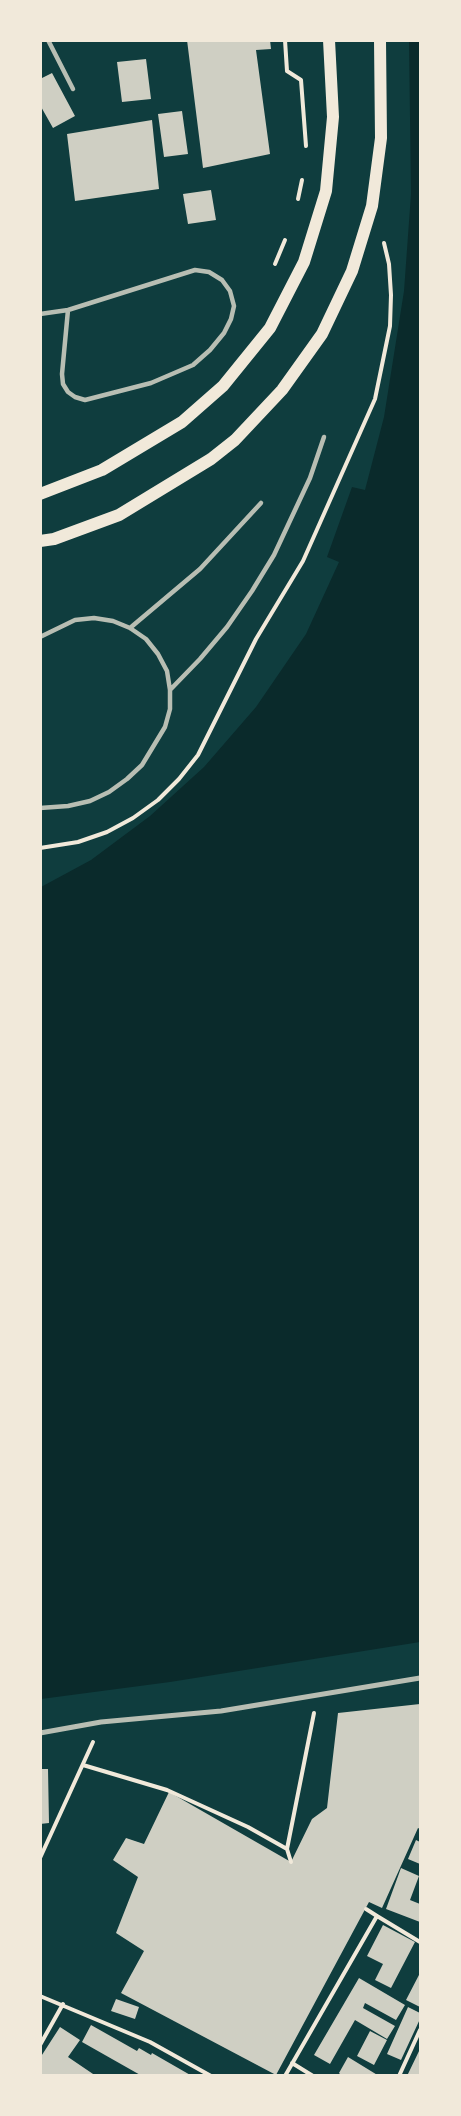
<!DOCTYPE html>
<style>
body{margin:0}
#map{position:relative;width:461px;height:2116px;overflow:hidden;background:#0f3d3e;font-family:"Playfair Display",serif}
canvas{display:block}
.frame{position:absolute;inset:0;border:42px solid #f1e9da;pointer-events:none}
</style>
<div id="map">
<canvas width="461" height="2116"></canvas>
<div class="frame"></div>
</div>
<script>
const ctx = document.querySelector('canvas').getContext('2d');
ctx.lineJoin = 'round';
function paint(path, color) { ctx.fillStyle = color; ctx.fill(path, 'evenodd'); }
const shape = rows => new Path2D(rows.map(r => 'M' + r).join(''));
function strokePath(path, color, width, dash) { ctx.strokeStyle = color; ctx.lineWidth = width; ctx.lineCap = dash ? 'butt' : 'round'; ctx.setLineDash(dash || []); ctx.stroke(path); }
paint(shape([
 [409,41,420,41,420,1642,170,1682,41,1699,41,887,91,860,150,816,204,767,256,707,306,634,339,562,327,557,352,487,365,490,384,417,404,291,411,194]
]), '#0a2a2b');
paint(shape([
 [187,40,270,40,271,49,256,50,270,154,203,168],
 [146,59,151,99,122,102,117,62],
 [52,73,75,116,53,128,40,105,40,79],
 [182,111,188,154,164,157,158,114],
 [152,120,159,189,75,201,67,134],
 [211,190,216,220,188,224,183,194],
 [420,1704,420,1829,418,1828,382,1908,369,1902,276,2075,121,1993,144,1951,116,1933,138,1877,113,1860,126,1838,144,1844,169,1792,291,1862,312,1819,327,1808,338,1713],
 [40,1769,48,1769,49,1823,40,1824],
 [416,1840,420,1842,420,1864,408,1859],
 [401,1868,419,1876,410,1900,420,1904,420,1922,386,1909],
 [383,1925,415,1942,391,1988,375,1980,383,1964,367,1956],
 [420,1973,420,2007,406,2000],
 [359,1978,405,2005,396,2020,365,2003,363,2008,395,2026,387,2039,355,2020,330,2064,314,2055],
 [116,1999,139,2007,135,2019,111,2011],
 [408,2007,420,2013,420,2019,401,2060,387,2054],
 [91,2025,137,2051,139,2048,151,2055,152,2053,192,2076,142,2076,82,2042],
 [60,2027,80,2040,68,2057,96,2076,40,2076,40,2058],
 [370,2031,387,2040,374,2065,357,2056],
 [420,2049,420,2076,407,2076],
 [348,2057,379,2076,342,2076,339,2073]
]), '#cfcfc3');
strokePath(shape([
 [285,40,287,71,301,80,306,146],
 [298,199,302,180],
 [275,264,285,240],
 [40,848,78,842,107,832,133,818,158,800,179,779,198,755,256,639,303,561,375,399,390,326,391,295,389,264,384,243],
 [83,1765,167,1790,248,1827,287,1849],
 [40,1858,93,1742],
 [291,1862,287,1849,314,1713],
 [377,1916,420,1942],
 [40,1996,150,2042,211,2076],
 [40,2045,63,2004],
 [292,2063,313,2076],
 [285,2076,377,1916,366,1909],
 [399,2076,420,2030]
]), '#f1e9da', 4);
strokePath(shape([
 [48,40,73,89],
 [40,314,68,310,195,270,209,272,222,280,230,291,234,306,231,319,224,333,210,350,193,365,151,383,85,400,75,397,68,392,63,384,62,374,68,310],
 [130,628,200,569,261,503],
 [40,637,75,620,94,618,113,621,130,628,146,639,158,654,167,671,170,690,170,709,165,727,142,765,127,779,109,792,90,801,68,806,40,808],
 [170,690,200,659,227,627,252,591,274,555,310,478,324,437]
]), '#b8beb3', 4.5);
strokePath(shape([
 [40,1733,101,1722,221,1711,420,1678]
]), '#b8beb3', 5);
strokePath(shape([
 [40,494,102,470,182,422,223,386,270,328,304,262,326,191,333,117,329,40],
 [40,541,54,539,119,515,211,459,235,440,282,390,322,334,352,271,372,206,381,138,380,40]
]), '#f1e9da', 12);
</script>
